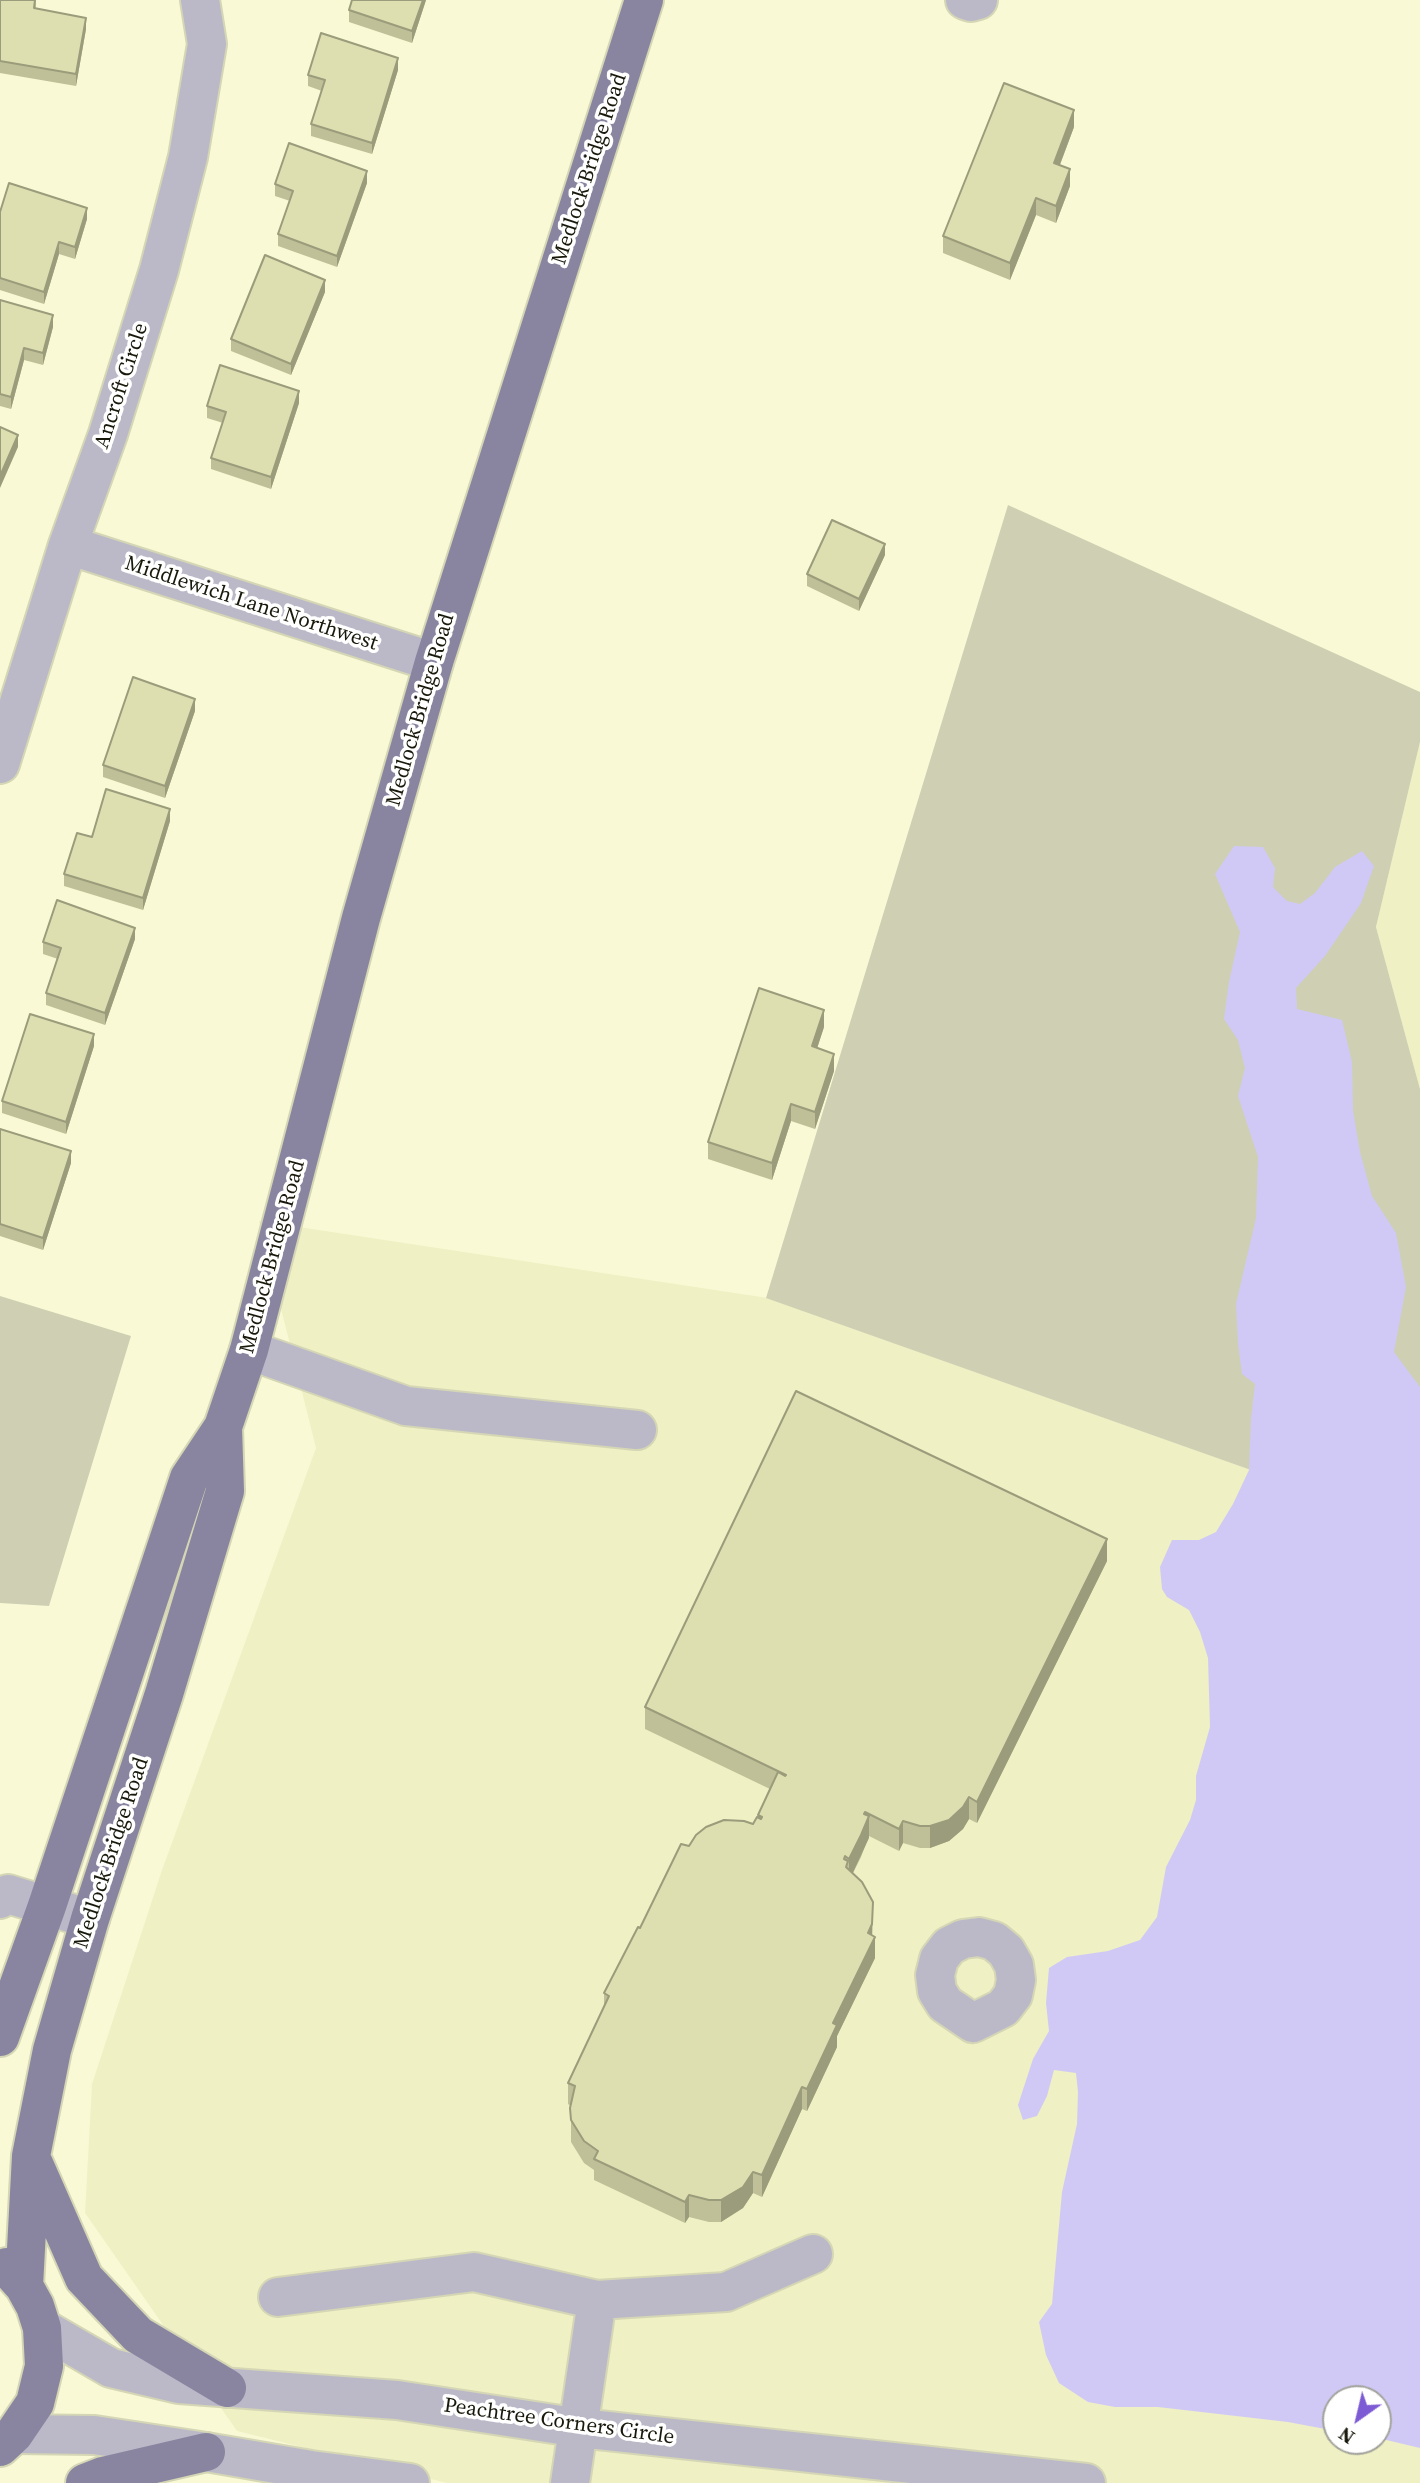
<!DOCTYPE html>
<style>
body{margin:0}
#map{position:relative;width:1420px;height:2483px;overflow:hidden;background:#f9fad5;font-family:"Source Serif 4",serif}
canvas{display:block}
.north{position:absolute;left:1322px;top:2385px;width:70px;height:70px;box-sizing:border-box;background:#fff;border:2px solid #a3a39d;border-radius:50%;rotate:214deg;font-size:19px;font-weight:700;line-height:28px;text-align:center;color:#18180b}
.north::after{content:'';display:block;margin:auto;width:24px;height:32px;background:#7d5bd5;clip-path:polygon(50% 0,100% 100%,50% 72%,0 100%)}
</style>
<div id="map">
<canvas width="1420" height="2483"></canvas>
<div class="north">N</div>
</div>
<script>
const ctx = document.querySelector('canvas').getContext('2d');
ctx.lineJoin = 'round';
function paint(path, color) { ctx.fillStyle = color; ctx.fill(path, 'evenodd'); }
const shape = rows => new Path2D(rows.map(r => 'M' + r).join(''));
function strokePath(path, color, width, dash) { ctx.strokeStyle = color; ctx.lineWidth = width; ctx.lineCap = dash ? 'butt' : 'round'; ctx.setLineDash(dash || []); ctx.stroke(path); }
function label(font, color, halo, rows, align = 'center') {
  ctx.font = font + ' "Source Serif 4",serif'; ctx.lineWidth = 7; ctx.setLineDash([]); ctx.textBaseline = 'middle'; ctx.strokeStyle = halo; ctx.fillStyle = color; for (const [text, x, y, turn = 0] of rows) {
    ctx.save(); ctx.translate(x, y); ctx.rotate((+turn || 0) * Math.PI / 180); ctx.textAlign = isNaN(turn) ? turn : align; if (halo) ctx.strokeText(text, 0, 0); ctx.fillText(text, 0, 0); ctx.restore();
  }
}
paint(shape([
 [1420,742,1420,1089,1376,927],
 [259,1221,768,1298,1420,1530,1420,2483,447,2483,237,2431,85,2213,92,2084,162,1870,316,1448],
 [1336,2399,1378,2399,1378,2441,1336,2441]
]), '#eff0c3');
paint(shape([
 [1008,505,1420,692,1420,742,1376,927,1420,1089,1420,1530,766,1298],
 [0,1296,131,1336,49,1606,0,1603]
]), '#cfd0b3');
paint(shape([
 [1234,846,1263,847,1275,868,1273,887,1287,901,1300,904,1315,893,1335,867,1362,851,1374,866,1361,903,1325,956,1296,988,1297,1009,1342,1020,1352,1062,1353,1111,1360,1152,1372,1196,1396,1233,1406,1287,1394,1352,1420,1387,1420,2448,1378,2438,1378,2399,1336,2399,1336,2431,1288,2422,1158,2407,1115,2407,1088,2402,1059,2383,1046,2355,1039,2322,1052,2304,1062,2192,1077,2124,1078,2092,1076,2073,1054,2070,1047,2096,1037,2116,1023,2120,1018,2105,1033,2059,1049,2031,1046,2003,1049,1968,1067,1957,1108,1951,1140,1940,1157,1917,1166,1867,1190,1820,1196,1800,1196,1776,1210,1727,1208,1658,1200,1632,1189,1610,1167,1597,1162,1589,1160,1567,1172,1540,1199,1540,1216,1532,1233,1504,1249,1470,1251,1419,1255,1384,1242,1374,1238,1343,1236,1304,1256,1218,1258,1157,1238,1096,1245,1068,1238,1040,1224,1019,1229,982,1240,932,1215,874]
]), '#d0c9f6');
const minor = shape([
 [965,0,971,2,978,0],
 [68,545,434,662],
 [0,764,68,545,108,434,159,270,188,157,207,44,200,0],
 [249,1350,406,1406,637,1430],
 [0,1899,8,1894,90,1919],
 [979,1937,994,1941,1006,1951,1014,1965,1016,1980,1013,1995,1003,2008,973,2023,945,2004,937,1991,935,1975,939,1959,949,1946,963,1939,979,1937],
 [278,2297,474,2272,597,2300,726,2292,813,2254],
 [42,2328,111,2368,179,2384,397,2400,580,2428,1086,2483],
 [14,2434,94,2435,206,2452,311,2470,410,2483],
 [570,2483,597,2300]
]);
const major = shape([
 [0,2037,47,1906,189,1478,223,1427,249,1350,361,918,434,662,644,0],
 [34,2164,84,2278,138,2335,227,2388],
 [24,2286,31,2156,52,2050,90,1919,164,1694,225,1491,223,1427],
 [0,2447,14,2434,35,2403,44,2366,42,2328,35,2306,24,2286,7,2267],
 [85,2483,103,2476,206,2452]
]);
strokePath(minor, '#d5d6b5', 42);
strokePath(major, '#d5d6b5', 42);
strokePath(minor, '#bbb9c8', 38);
strokePath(major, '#8985a0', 38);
paint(shape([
 [0,0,36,0,36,9,86,29,76,86,0,73],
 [352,0,426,0,412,43,349,22,349,10],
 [398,70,372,154,311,136,311,124,322,91,308,86,308,75],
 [1074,127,1060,165,1070,186,1056,223,1036,215,1010,280,943,253,943,236],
 [367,183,337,267,278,246,278,234,290,201,275,196,275,184],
 [0,212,87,219,75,259,59,254,44,304,0,290],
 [325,292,291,375,231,351,231,339],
 [0,300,53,327,43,365,24,360,11,409,0,406],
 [299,403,271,489,211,469,211,458,223,423,207,418,207,406],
 [885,555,859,611,807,586,807,574],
 [195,711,165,798,103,777,103,765],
 [170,821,143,910,64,886,64,874,92,837],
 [135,939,105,1025,46,1005,46,993,58,959,43,954,43,942],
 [824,1027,817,1048,834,1071,815,1129,791,1121,772,1180,708,1159,708,1142],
 [94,1046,66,1134,2,1113,2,1101],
 [0,1129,71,1163,43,1250,0,1236],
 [1107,1561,977,1823,969,1819,963,1829,949,1841,930,1848,920,1848,903,1843,899,1851,869,1836,861,1857,853,1873,872,1935,875,1958,837,2036,837,2047,807,2111,802,2109,762,2197,753,2193,743,2208,721,2222,709,2222,689,2217,685,2223,594,2180,594,2170,584,2163,571,2142,571,2106,568,2104,568,2083,604,2007,604,1993,640,1928,689,1846,753,1824,758,1818,758,1815,770,1789,645,1729,645,1707]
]), '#bfc097');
paint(shape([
 [423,0,426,0,412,43,412,31],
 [86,18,86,29,76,86,76,74],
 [398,58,398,70,372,154,372,143],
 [1074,110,1074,127,1054,180,1054,163],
 [1070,169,1070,186,1056,223,1056,206],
 [367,171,367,183,337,267,337,256],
 [1036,198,1036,215,1010,280,1010,263],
 [87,208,87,219,75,259,75,247],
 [59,242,59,254,44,304,44,292],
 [325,280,325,292,291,375,291,364],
 [53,315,53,327,43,365,43,353],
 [24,348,24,360,11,409,11,397],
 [299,391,299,403,271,489,271,477],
 [18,435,18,447,0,488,0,476],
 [885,544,885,555,859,611,859,599],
 [195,699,195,711,165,798,165,786],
 [170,809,170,821,143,910,143,898],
 [135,928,135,939,105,1025,105,1013],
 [824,1010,824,1027,812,1064,812,1046],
 [94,1034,94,1046,66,1134,66,1122],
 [834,1054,834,1071,815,1129,815,1112],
 [791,1104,791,1121,772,1180,772,1163],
 [71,1151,71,1163,43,1250,43,1238],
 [1107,1539,1107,1561,977,1823,977,1802],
 [969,1797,969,1819,963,1829,949,1841,930,1848,930,1826],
 [865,1812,865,1826,869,1816,869,1838,849,1881,849,1859],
 [903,1821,903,1843,899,1851,899,1829],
 [873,1902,872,1943,875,1937,875,1958,837,2036,837,2047,807,2111,807,2089,868,1933],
 [802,2087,802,2109,762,2197,762,2175],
 [753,2172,753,2193,743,2208,721,2222,721,2200],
 [689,2195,689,2217,685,2223,685,2202]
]), '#9b9c7b');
const building = shape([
 [0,0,35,0,34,8,86,18,76,74,0,61,0,0],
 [352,0,423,0,412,31,349,10,352,0],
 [321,33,398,58,372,143,311,124,325,80,308,75,321,33],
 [1004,83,1074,110,1054,163,1070,169,1056,206,1036,198,1010,263,943,236,1004,83],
 [289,143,367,171,337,256,278,234,293,191,275,184,289,143],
 [9,183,87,208,75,247,59,242,44,292,0,278,0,212,9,183],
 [265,255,325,280,291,364,231,339,265,255],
 [0,300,53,315,43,353,24,348,11,397,0,394,0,300],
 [220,365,299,391,271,477,211,458,226,412,207,406,220,365],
 [0,427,18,435,0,476,0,427],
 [832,520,885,544,859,599,807,574,832,520],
 [133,677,195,699,165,786,103,765,133,677],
 [106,789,170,809,143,898,64,874,77,833,92,837,106,789],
 [57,900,135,928,105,1013,46,993,61,948,43,942,57,900],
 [759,988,824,1010,812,1046,834,1054,815,1112,791,1104,772,1163,708,1142,759,988],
 [30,1014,94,1034,66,1122,2,1101,30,1014],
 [0,1129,71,1151,43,1238,0,1224,0,1129],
 [796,1391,1107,1539,977,1802,969,1797,963,1807,949,1820,930,1826,920,1826,903,1821,899,1829,865,1812,864,1814,869,1816,861,1835,849,1859,845,1856,844,1859,848,1861,846,1867,862,1882,873,1902,872,1924,868,1933,875,1937,833,2023,837,2025,807,2089,802,2087,762,2175,753,2172,743,2187,721,2200,709,2200,689,2195,685,2202,594,2159,598,2151,584,2141,571,2120,570,2108,575,2086,568,2083,609,1996,604,1993,638,1927,640,1928,681,1844,689,1846,696,1835,706,1827,724,1820,744,1821,753,1824,757,1817,761,1819,762,1817,758,1815,778,1772,785,1776,786,1775,645,1707,796,1391]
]);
paint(building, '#dedfb0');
strokePath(building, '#9b9c7b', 2);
label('21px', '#18180b', '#fff', [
 ["Medlock Bridge Road",590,169,-72],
 ["Ancroft Circle",122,386,-72],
 ["Middlewich Lane Northwest",251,604,18],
 ["Medlock Bridge Road",421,710,-74],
 ["Medlock Bridge Road",273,1257,-75],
 ["Medlock Bridge Road",112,1853,-72],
 ["Peachtree Corners Circle",559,2422,8]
]);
</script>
